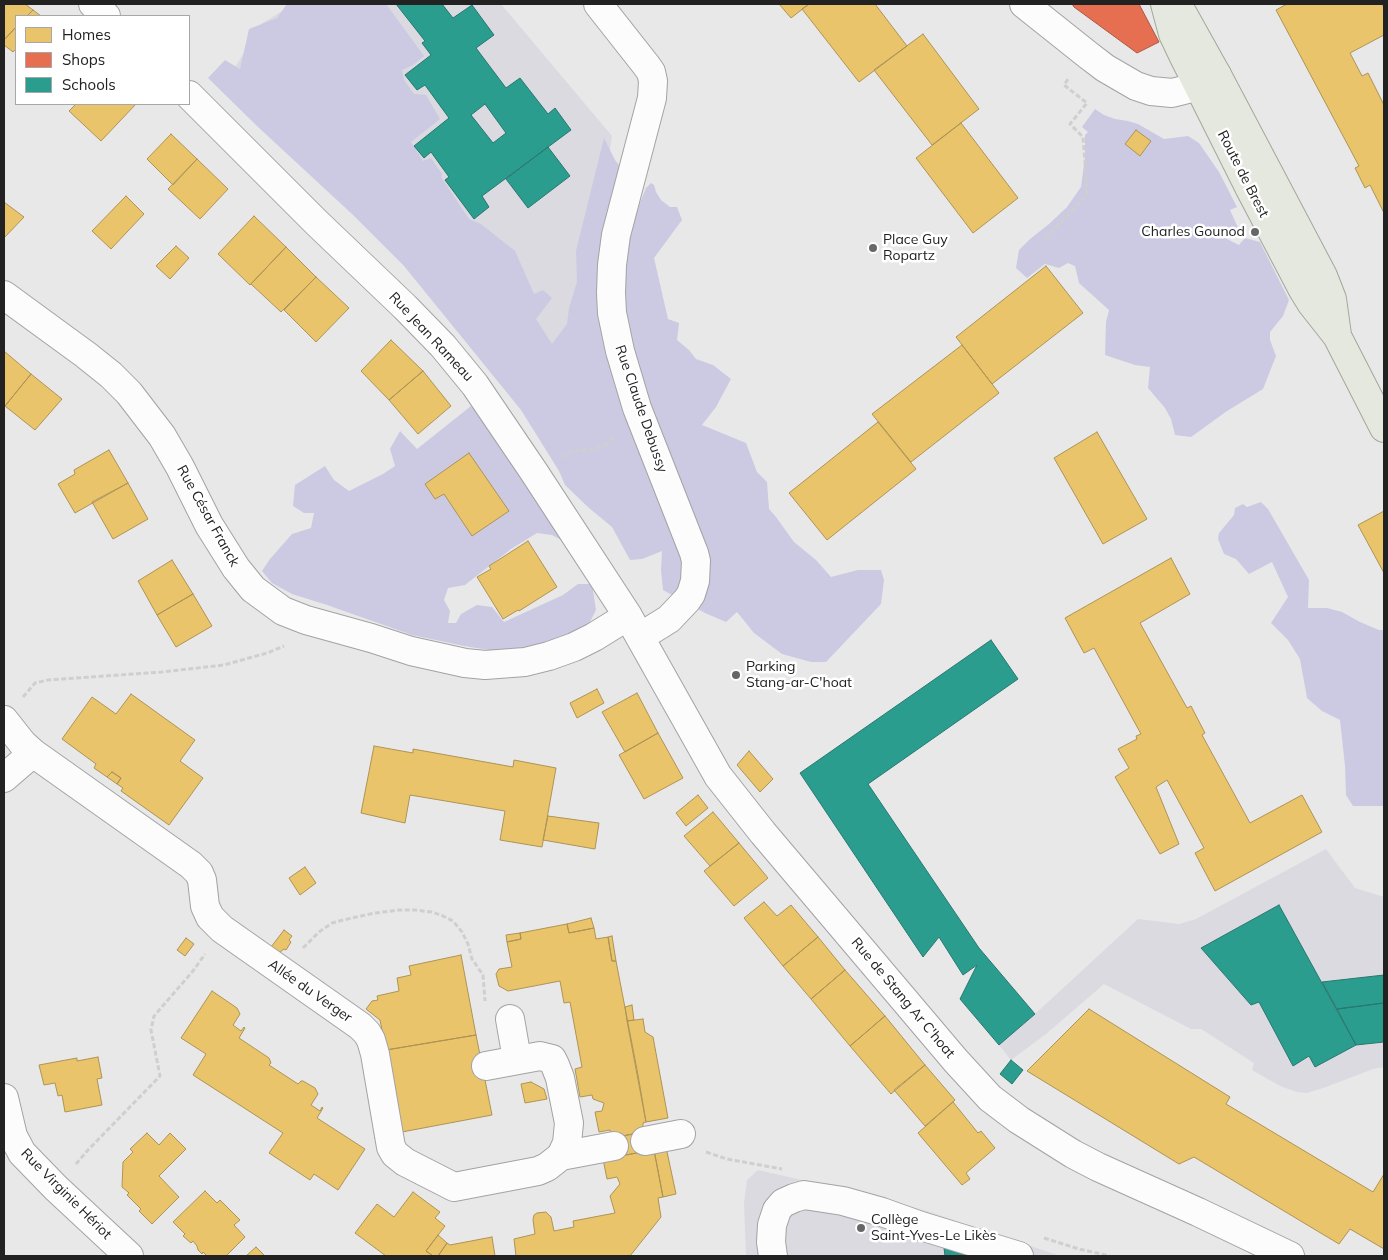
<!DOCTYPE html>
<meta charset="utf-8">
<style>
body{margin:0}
#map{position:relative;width:1388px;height:1260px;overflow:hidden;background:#e8e8e9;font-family:Mulish,sans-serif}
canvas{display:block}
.frame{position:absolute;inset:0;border:5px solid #222223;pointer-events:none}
.legend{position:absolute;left:15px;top:15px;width:175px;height:90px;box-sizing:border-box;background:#fff;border:1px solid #a7a7a7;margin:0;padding:6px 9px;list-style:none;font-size:15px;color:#222223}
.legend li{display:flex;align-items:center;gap:10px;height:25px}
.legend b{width:25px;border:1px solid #a7a7a7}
</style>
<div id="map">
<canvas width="1388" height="1260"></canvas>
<div class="frame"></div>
<ul class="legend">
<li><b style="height:14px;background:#e9c46a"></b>Homes</li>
<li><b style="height:14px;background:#e76f51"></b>Shops</li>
<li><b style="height:14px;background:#2a9d8f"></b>Schools</li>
</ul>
</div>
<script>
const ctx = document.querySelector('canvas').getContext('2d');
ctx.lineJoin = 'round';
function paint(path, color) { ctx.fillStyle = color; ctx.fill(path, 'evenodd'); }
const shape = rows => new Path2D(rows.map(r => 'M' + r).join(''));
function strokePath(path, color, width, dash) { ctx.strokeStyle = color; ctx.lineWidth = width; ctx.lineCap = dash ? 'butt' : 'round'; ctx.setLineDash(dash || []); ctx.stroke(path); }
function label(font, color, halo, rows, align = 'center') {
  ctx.font = font + ' Mulish,sans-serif'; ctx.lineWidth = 5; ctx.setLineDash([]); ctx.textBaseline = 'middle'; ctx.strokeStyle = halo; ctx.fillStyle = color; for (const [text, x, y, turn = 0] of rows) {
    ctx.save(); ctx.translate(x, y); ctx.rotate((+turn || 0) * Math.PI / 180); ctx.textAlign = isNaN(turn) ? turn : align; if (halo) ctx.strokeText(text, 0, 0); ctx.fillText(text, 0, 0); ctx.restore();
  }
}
paint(shape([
 [294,4,501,4,612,136,605,179,589,411,231,74,261,24],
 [1326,849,1355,888,1384,897,1384,1067,1373,1069,1326,1087,1307,1093,1297,1092,1280,1086,1252,1070,1254,1063,1201,1029,1191,1029,1104,984,1046,1034,1011,1060,999,1045,1035,1014,1138,919,1179,924,1196,919],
 [758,1170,867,1195,927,1211,1060,1256,746,1256,744,1203,747,1180]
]), '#dadae0');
paint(shape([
 [287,4,386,4,424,56,413,65,402,70,404,80,414,94,426,95,440,119,411,142,423,161,431,158,442,174,441,177,469,219,481,224,515,251,534,294,543,290,552,298,536,319,552,344,567,324,569,308,577,282,576,251,604,138,615,160,622,169,631,225,646,188,651,183,654,185,656,192,661,200,670,207,677,207,682,220,654,258,668,319,679,323,677,340,689,350,696,359,713,365,731,379,716,407,702,425,746,443,757,472,767,482,769,509,776,517,794,542,816,560,831,577,858,570,881,570,884,580,881,604,826,662,811,662,782,654,754,633,737,612,726,622,705,613,663,590,661,570,662,551,642,559,630,560,612,527,589,508,565,485,559,471,521,410,404,266,352,214,258,127,208,78,225,60,240,69,249,29,277,18],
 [1095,109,1104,115,1115,119,1128,121,1138,124,1164,139,1188,136,1199,143,1219,172,1237,207,1230,210,1240,232,1227,239,1239,245,1245,238,1260,242,1289,300,1283,316,1270,332,1270,340,1276,356,1263,389,1227,411,1191,437,1175,435,1171,419,1165,408,1148,388,1150,367,1135,365,1105,355,1106,322,1109,310,1079,283,1075,266,1068,263,1059,268,1045,264,1027,278,1016,268,1019,250,1030,239,1049,224,1067,207,1081,187,1085,157,1085,135,1088,132,1082,127],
 [471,406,536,487,563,541,552,535,537,533,511,549,465,585,448,588,444,600,450,611,448,623,456,623,461,614,477,605,492,607,504,622,563,595,578,584,592,584,596,610,586,630,556,639,533,647,495,651,464,646,412,635,327,605,292,594,272,583,262,571,270,559,292,534,311,528,314,513,304,513,293,506,295,485,325,466,334,480,349,491,383,474,395,466,390,449,400,431,417,449],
 [1261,502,1268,509,1309,580,1308,608,1327,608,1342,612,1360,622,1379,630,1384,630,1384,805,1383,806,1353,806,1346,795,1345,766,1340,720,1322,711,1307,698,1300,659,1288,640,1271,623,1288,597,1272,562,1249,574,1236,559,1224,554,1218,539,1219,533,1234,515,1235,508,1243,504,1247,507]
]), '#cbcae2');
const homes = shape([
 [4,4,25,4,33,10,27,16,16,16,16,27,4,40,4,4],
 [779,4,809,4,791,18,779,4],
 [809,4,875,4,907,46,859,82,802,9,809,4],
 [1287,4,1382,4,1384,8,1384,35,1350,53,1362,76,1368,73,1384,105,1384,213,1370,185,1365,188,1355,168,1359,166,1276,10,1287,4],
 [33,10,41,16,27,16,33,10],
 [16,27,16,49,13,52,4,45,4,40,16,27],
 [923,34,979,109,932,145,874,70,923,34],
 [76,104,136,104,101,141,69,111,76,104],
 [961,123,1018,198,973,233,916,158,961,123],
 [1136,130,1151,141,1140,156,1125,144,1136,130],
 [171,134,197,159,173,185,147,159,171,134],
 [197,159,228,189,200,219,168,189,197,159],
 [126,196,144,214,111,249,92,231,126,196],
 [4,202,24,217,4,238,4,202],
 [254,216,286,247,250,285,218,254,254,216],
 [176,246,189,258,170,279,156,266,176,246],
 [286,247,316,277,281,312,251,284,286,247],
 [1046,266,1083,313,992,384,956,337,1046,266],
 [316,277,349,308,316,342,284,310,316,277],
 [391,340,423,371,389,400,361,371,391,340],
 [962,345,999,393,911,462,872,414,962,345],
 [4,351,31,374,5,406,4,405,4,351],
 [423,371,451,406,418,434,389,400,423,371],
 [31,374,62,399,35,430,5,406,31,374],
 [878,422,916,469,827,540,789,493,878,422],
 [1097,432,1147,519,1103,544,1054,458,1097,432],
 [109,450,128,483,75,513,58,484,75,474,74,470,109,450],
 [469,453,509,511,472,536,444,494,435,499,425,484,469,453],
 [128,483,148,519,113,539,92,502,128,483],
 [1384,511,1384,573,1358,525,1384,511],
 [528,541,557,587,519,611,518,610,503,619,477,577,491,569,489,566,528,541],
 [1171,558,1190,594,1140,623,1187,708,1191,706,1205,733,1202,735,1250,823,1302,795,1322,832,1215,891,1195,853,1204,848,1167,780,1156,787,1179,844,1160,854,1115,777,1129,768,1118,749,1137,739,1136,736,1141,734,1094,648,1084,653,1065,618,1171,558],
 [172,560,193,594,157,615,138,581,172,560],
 [193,594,212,626,176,647,157,615,193,594],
 [597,689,604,703,577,718,570,703,597,689],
 [637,693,658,733,625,752,602,712,637,693],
 [131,694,195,740,180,761,203,778,169,825,121,791,123,788,117,784,121,778,112,772,107,777,94,768,96,764,62,739,92,697,116,714,131,694],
 [658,733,683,778,644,799,619,755,658,733],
 [374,746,413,753,413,749,513,767,514,760,556,768,542,847,500,840,505,811,410,795,405,823,361,813,374,746],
 [749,751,773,779,760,792,737,765,749,751],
 [112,772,121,778,117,784,107,777,112,772],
 [698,795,708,808,686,826,676,813,698,795],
 [713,812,739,843,710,866,684,836,713,812],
 [548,816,599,823,595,849,543,840,548,816],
 [739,843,768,878,734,906,704,871,739,843],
 [305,867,316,883,300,895,289,878,305,867],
 [764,902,777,916,791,905,818,937,783,966,744,918,764,902],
 [591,918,594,928,569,933,567,924,591,918],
 [567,924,569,933,594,928,596,939,608,937,612,961,616,961,638,1075,646,1122,643,1123,643,1132,612,1138,610,1130,599,1132,595,1112,602,1111,604,1103,593,1099,592,1095,580,1097,575,1069,582,1067,570,1002,564,1003,560,981,508,991,499,986,496,974,499,969,512,967,507,942,521,939,520,933,567,924],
 [284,930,292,936,289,940,291,942,286,950,284,949,279,953,271,947,284,930],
 [520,933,521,939,507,942,506,935,520,933],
 [612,936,616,961,612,961,608,937,612,936],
 [818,937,845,970,811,999,783,966,818,937],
 [186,938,194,944,185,956,177,950,186,938],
 [461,955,476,1035,386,1050,380,1020,366,1009,372,1001,378,1000,377,996,399,991,397,978,411,975,409,966,461,955],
 [845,970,885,1016,850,1046,811,999,845,970],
 [212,991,237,1008,240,1014,233,1025,241,1031,244,1027,245,1028,239,1038,269,1058,271,1063,269,1065,298,1084,301,1081,303,1081,315,1088,318,1094,311,1105,320,1111,322,1107,323,1108,317,1118,365,1149,338,1190,314,1174,310,1180,269,1153,283,1133,193,1075,206,1054,181,1038,212,991],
 [632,1005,634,1020,627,1021,625,1007,632,1005],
 [1089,1009,1230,1097,1226,1104,1373,1192,1384,1174,1384,1249,1350,1229,1339,1244,1194,1157,1179,1164,1027,1071,1089,1009],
 [885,1016,925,1065,891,1094,850,1046,885,1016],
 [643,1019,645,1032,653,1037,668,1118,646,1122,627,1021,643,1019],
 [476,1035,492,1115,402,1132,386,1050,476,1035],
 [98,1057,102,1078,97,1079,102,1105,65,1112,62,1095,58,1096,55,1083,44,1085,39,1065,77,1058,77,1061,98,1057],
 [925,1065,955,1100,925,1126,894,1090,925,1065],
 [531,1082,544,1089,547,1099,525,1103,521,1084,531,1082],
 [953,1102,978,1133,981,1131,995,1148,966,1173,970,1179,962,1185,918,1133,953,1102],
 [643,1132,646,1151,616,1157,612,1138,643,1132],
 [147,1133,159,1145,170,1133,186,1149,159,1176,179,1197,152,1224,139,1211,141,1209,127,1195,129,1193,122,1187,123,1162,133,1152,130,1149,147,1133],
 [666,1147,676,1194,663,1197,654,1150,666,1147],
 [654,1150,663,1197,658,1198,661,1217,630,1256,516,1256,514,1239,535,1234,533,1220,534,1215,537,1213,546,1212,551,1217,554,1231,574,1227,573,1221,615,1213,610,1196,620,1184,617,1177,607,1179,603,1159,654,1150],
 [205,1191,217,1203,220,1200,240,1220,234,1225,245,1237,226,1256,207,1256,203,1252,202,1254,198,1250,197,1246,193,1241,191,1243,183,1236,185,1234,173,1222,205,1191],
 [413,1192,440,1212,435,1218,445,1226,426,1251,433,1256,386,1256,355,1233,377,1204,394,1217,413,1192],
 [438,1235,447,1243,438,1256,433,1256,426,1251,438,1235],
 [492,1237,495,1256,438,1256,447,1243,450,1245,492,1237],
 [256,1247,265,1256,246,1256,256,1247]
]);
paint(homes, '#e9c46a');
strokePath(homes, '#ad9355', 1);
const shops = shape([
 [1072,4,1139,4,1159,42,1137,53,1074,7,1072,4]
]);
paint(shops, '#e76f51');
strokePath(shops, '#ac5843', 1);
const schools = shape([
 [396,4,442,4,453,18,472,5,494,35,476,48,506,88,520,78,548,114,555,108,571,130,482,196,489,207,474,219,445,180,449,177,431,152,424,158,414,146,449,118,425,85,417,90,405,75,431,55,422,43,425,41,396,4],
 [485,104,506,133,493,143,471,115,485,104],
 [548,147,570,176,528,208,506,179,548,147],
 [991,640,1018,679,868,784,979,948,1035,1014,999,1045,960,999,977,965,963,975,939,937,923,957,800,773,991,640],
 [1279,905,1356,1045,1315,1067,1309,1056,1293,1066,1259,1002,1251,1005,1201,948,1279,905],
 [1384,975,1384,1003,1337,1009,1322,982,1384,975],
 [1384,1003,1384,1042,1356,1045,1337,1009,1384,1003],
 [1011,1060,1023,1070,1012,1084,1000,1074,1011,1060],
 [971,1244,973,1256,945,1256,944,1248,971,1244]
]);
paint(schools, '#2a9d8f');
strokePath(schools, '#28786f', 1);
const minor = shape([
 [93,4,106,16],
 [598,4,646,65,651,72,653,81,652,98,616,235,612,265,611,293,612,313,620,351,637,408,694,553,696,561,695,581,691,594,687,600,669,619,640,637],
 [1024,4,1088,55,1105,68,1136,86,1151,91,1172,93,1188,89,1217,75],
 [189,95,317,223,405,307,443,346,475,385,534,472,628,616,718,776,763,833,956,1061,990,1098,1019,1120,1073,1154,1098,1167,1198,1212,1290,1256],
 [4,295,86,355,111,375,129,393,162,436,180,467,209,525,236,568,253,589,283,611,306,620,371,638,411,651,465,663,485,665,525,662,549,656,574,647,594,637,628,616],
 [4,720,23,744,33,753,191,865,199,873,202,880,205,906,210,917,222,929,360,1026,367,1033,371,1040,375,1054,391,1147,395,1154,405,1162,454,1187,538,1171,547,1167,561,1156,567,1143,569,1123,560,1078,555,1065,552,1059,540,1056,486,1066],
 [4,778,33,753],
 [510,1019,517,1059],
 [4,1098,13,1136,22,1153,56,1188,129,1256],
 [645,1141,681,1134],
 [561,1156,614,1146],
 [773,1256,771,1242,772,1225,777,1210,783,1203,794,1198,804,1195,843,1201,882,1212,921,1226,1019,1256]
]);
const major = shape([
 [1165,4,1173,34,1183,55,1250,189,1303,290,1311,303,1337,336,1384,428],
 [1176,4,1183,14,1217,75,1323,276,1332,299,1337,335]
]);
strokePath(minor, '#a3a3a4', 30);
strokePath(major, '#a3a799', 30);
strokePath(shape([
 [1045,239,1083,199,1086,194,1087,188,1083,137,1070,124,1087,103,1064,85,1068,79],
 [561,457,569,453,580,450,590,450,608,444,612,438,612,434],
 [23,697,35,683,48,680,162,672,224,665,267,653,284,646],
 [303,948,319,932,332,923,343,920,375,913,399,910,415,910,432,912,443,916,453,921,462,932,468,944,472,959,483,975,485,1001],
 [706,1152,727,1159,782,1169],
 [76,1164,88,1150,160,1076,151,1030,154,1016,193,971,205,954],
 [1044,1238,1079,1249,1110,1256]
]), '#cfcfd0', 3, [5, 2.5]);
strokePath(minor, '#fcfcfc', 28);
strokePath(major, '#e5e8df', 28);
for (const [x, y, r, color] of [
 [1255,232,5,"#676768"],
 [873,248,5,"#676768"],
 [736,675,5,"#676768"],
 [861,1228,5,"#676768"]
]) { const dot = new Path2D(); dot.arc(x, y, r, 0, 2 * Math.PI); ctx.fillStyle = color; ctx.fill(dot); strokePath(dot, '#fff', 2); }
label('14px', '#222223', '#fff', [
 ["Route de Brest",1243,174,63],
 ["Rue Jean Rameau",431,337,47],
 ["Rue Claude Debussy",641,409,71],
 ["Rue César Franck",208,516,61],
 ["Allée du Verger",310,991,35],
 ["Rue de Stang Ar C'hoat",903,998,50],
 ["Rue Virginie Hériot",66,1194,45]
]);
label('14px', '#222223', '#fff', [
 ["Charles Gounod",1245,232,"right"],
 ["Place Guy",883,240],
 ["Ropartz",883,256],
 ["Parking",746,667],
 ["Stang-ar-C'hoat",746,683],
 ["Collège",871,1220],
 ["Saint-Yves-Le Likès",871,1236]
], 'left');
</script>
